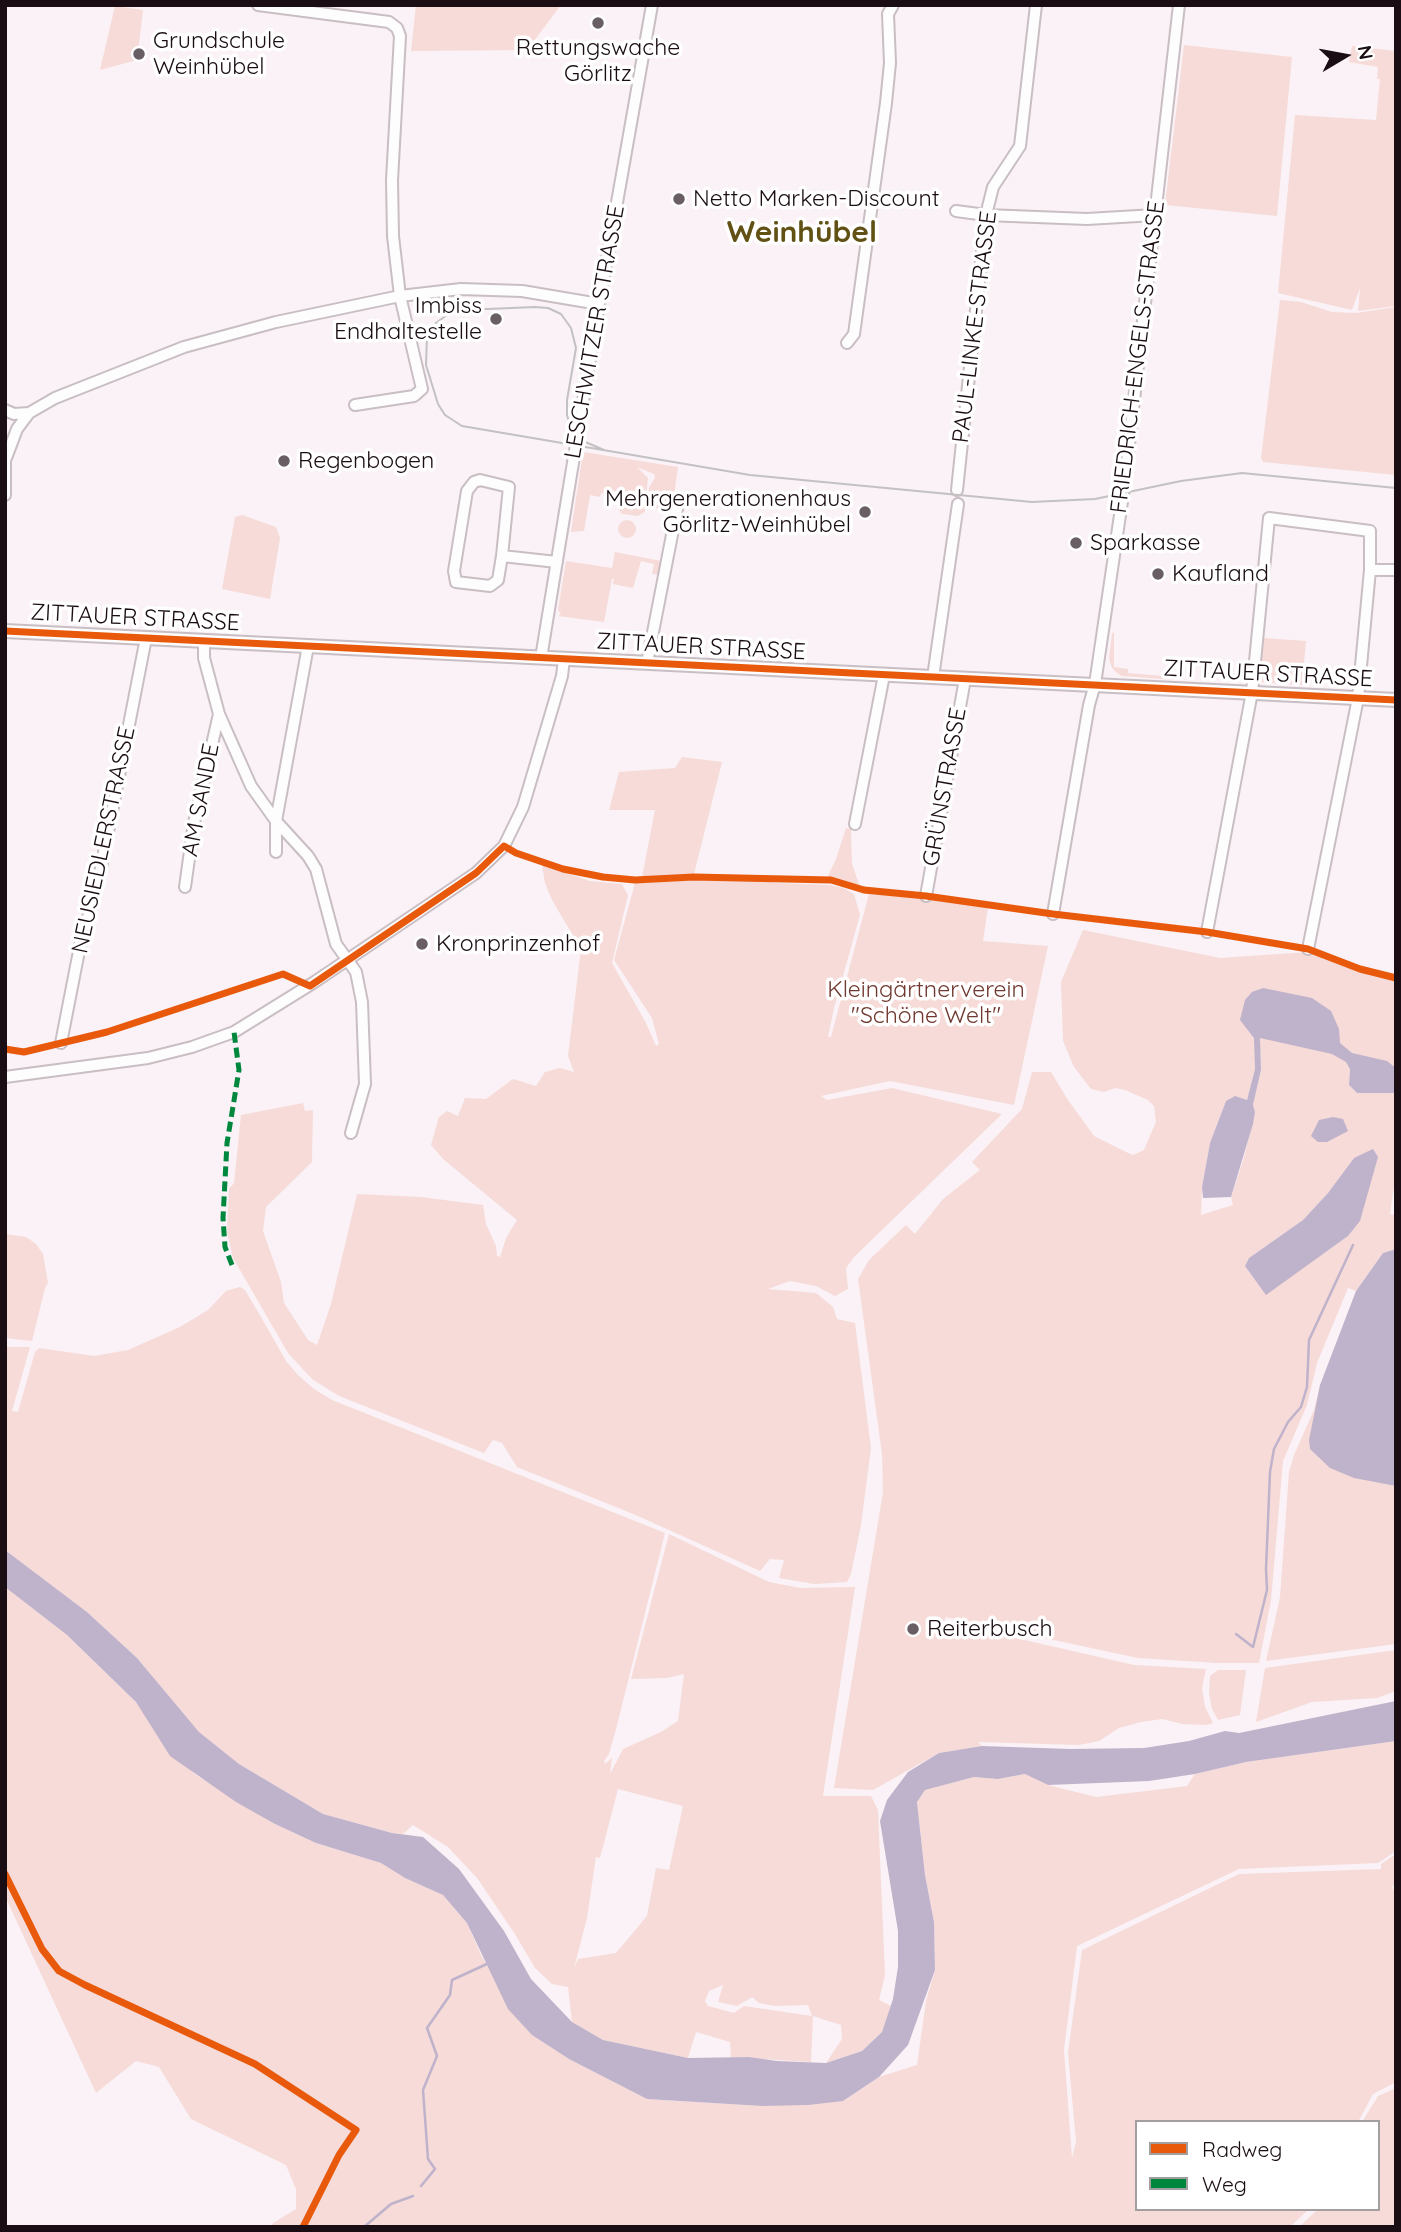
<!DOCTYPE html>
<meta charset="utf-8">
<style>
body{margin:0}
#map{position:relative;width:1401px;height:2232px;overflow:hidden;background:#faf2f6;font-family:Quicksand,sans-serif}
canvas{display:block}
.frame{position:absolute;inset:0;border:7px solid #1a0e14;pointer-events:none}
.legend{position:absolute;left:1135px;top:2120px;width:245px;height:91px;box-sizing:border-box;background:#fff;border:2px solid #a39fa1;margin:0;padding:9px 12px;list-style:none;font-size:21px;color:#1a0e14}
.legend li{display:flex;align-items:center;gap:14px;height:35px}
.legend b{width:35px;border:2px solid #a39fa1}
.north{position:absolute;left:1310px;top:21px;width:70px;height:70px;-webkit-text-stroke:5px #fff;paint-order:stroke;rotate:80deg;font-size:19px;font-weight:700;line-height:28px;text-align:center;color:#1a0e14}
.north::after{content:'';display:block;margin:auto;width:24px;height:32px;background:#1a0e14;clip-path:polygon(50% 0,100% 100%,50% 72%,0 100%)}
</style>
<div id="map">
<canvas width="1401" height="2232"></canvas>
<div class="frame"></div>
<ul class="legend">
<li><b style="height:9px;background:#e8590c"></b>Radweg</li>
<li><b style="height:9px;background:#00873e"></b>Weg</li>
</ul>
<div class="north">N</div>
</div>
<script>
const ctx = document.querySelector('canvas').getContext('2d');
ctx.lineJoin = 'round';
function paint(path, color) { ctx.fillStyle = color; ctx.fill(path, 'evenodd'); }
const shape = rows => new Path2D(rows.map(r => 'M' + r).join(''));
function strokePath(path, color, width, dash) { ctx.strokeStyle = color; ctx.lineWidth = width; ctx.lineCap = dash ? 'butt' : 'round'; ctx.setLineDash(dash || []); ctx.stroke(path); }
function label(font, color, halo, rows, align = 'center') {
  ctx.font = font + ' Quicksand,sans-serif'; ctx.lineWidth = 7; ctx.setLineDash([]); ctx.textBaseline = 'middle'; ctx.strokeStyle = halo; ctx.fillStyle = color; for (const [text, x, y, turn = 0] of rows) {
    ctx.save(); ctx.translate(x, y); ctx.rotate((+turn || 0) * Math.PI / 180); ctx.textAlign = isNaN(turn) ? turn : align; if (halo) ctx.strokeText(text, 0, 0); ctx.fillText(text, 0, 0); ctx.restore();
  }
}
paint(shape([
 [416,5,561,5,527,50,411,51],
 [115,6,143,10,137,60,100,70],
 [1184,45,1292,57,1277,216,1165,205],
 [1352,46,1396,51,1396,306,1358,311,1360,288,1352,310,1278,293,1295,115,1376,120,1380,79,1377,79,1378,67,1349,62],
 [1280,300,1301,302,1332,312,1356,313,1396,307,1396,475,1263,462,1261,458],
 [583,452,678,467,672,510,648,507,649,488,655,477,654,474,637,467,648,478,646,496,613,491,612,495,601,493,600,497,590,495,584,531,571,532],
 [620,495,644,499,645,512,638,516,622,514,618,508,617,500],
 [242,515,276,527,280,538,270,599,222,589,235,517],
 '618 529a9 9 0 1 1 18 0a9 9 0 1 1-18 0Z',
 [615,552,661,561,659,575,652,574,654,564,641,561,633,588,613,584,614,579,612,579,604,622,558,616,561,614,558,610,566,561,612,568],
 [1114,632,1114,667,1128,669,1128,673,1175,677,1175,680,1122,676,1117,673,1112,668,1109,658,1112,634],
 [1264,638,1306,641,1302,685,1259,682],
 [682,757,722,762,694,874,642,877,655,810,609,810,619,772,675,768],
 [846,828,851,829,852,864,860,887,835,878,827,878,836,859],
 [542,865,590,881,622,884,628,895,612,963,646,1023,656,1046,659,1044,652,1018,614,960,635,883,750,878,777,883,830,885,843,888,854,894,860,915,834,1008,828,1037,831,1037,869,894,927,898,988,908,983,941,1048,946,1014,1105,890,1081,821,1096,827,1100,892,1088,1002,1114,854,1257,846,1268,848,1289,835,1296,816,1286,790,1281,768,1289,816,1293,833,1307,837,1319,855,1323,871,1448,861,1525,851,1574,847,1582,814,1584,779,1578,784,1560,770,1559,760,1571,638,1516,517,1467,502,1443,493,1440,484,1453,339,1396,312,1379,288,1353,233,1258,227,1232,229,1189,234,1183,241,1115,303,1103,305,1111,313,1110,312,1162,266,1207,263,1231,281,1282,284,1303,308,1340,317,1345,331,1304,357,1194,421,1197,483,1205,486,1224,496,1246,497,1256,500,1257,506,1238,517,1220,443,1159,431,1145,439,1117,447,1111,458,1116,465,1098,486,1099,513,1079,536,1086,545,1072,560,1068,574,1072,568,1056,581,949,552,900,545,883],
 [1083,930,1220,958,1309,952,1361,971,1396,979,1396,1068,1386,1061,1350,1069,1349,1085,1357,1093,1396,1093,1396,1172,1390,1214,1396,1215,1396,1249,1383,1253,1356,1291,1348,1288,1317,1363,1307,1405,1283,1461,1271,1600,1259,1663,1217,1663,1138,1658,946,1617,941,1627,954,1624,1134,1665,1206,1669,1202,1688,1205,1707,1213,1723,1207,1725,1182,1724,1162,1719,1141,1722,1119,1728,1099,1741,1079,1745,978,1742,982,1746,939,1753,873,1790,834,1788,883,1492,882,1454,858,1279,869,1260,906,1225,915,1234,943,1199,980,1170,972,1162,1022,1109,1032,1072,1051,1072,1068,1100,1094,1136,1126,1152,1133,1155,1144,1150,1156,1122,1154,1106,1148,1100,1125,1090,1115,1088,1104,1092,1091,1089,1074,1067,1063,1041,1061,982],
 [1255,1047,1260,1049,1261,1070,1253,1105,1255,1113,1243,1161,1231,1197,1233,1205,1201,1215,1202,1187,1210,1143,1226,1101,1247,1100,1255,1069],
 [1354,1158,1359,1221,1348,1236,1266,1294,1245,1266,1249,1258,1303,1220,1328,1193],
 [5,1234,26,1237,36,1244,43,1254,48,1283,45,1288,32,1341,5,1338],
 [240,1287,245,1290,261,1317,286,1361,298,1375,314,1389,332,1400,665,1533,615,1733,609,1754,604,1761,605,1764,612,1758,610,1774,623,1749,661,1732,678,1721,684,1674,667,1678,631,1679,669,1534,769,1582,800,1588,855,1587,823,1796,871,1796,878,1810,885,1975,879,2000,891,2006,882,2032,862,2051,826,2063,842,2039,841,2025,813,2016,811,2062,731,2057,730,2042,696,2032,688,2058,603,2040,572,2022,568,1987,552,1984,535,1968,515,1934,477,1878,448,1847,413,1825,403,1834,392,1833,323,1814,239,1764,199,1732,137,1658,87,1612,5,1550,5,1347,30,1347,12,1411,18,1412,35,1352,39,1348,94,1356,128,1350,180,1327,208,1310,226,1291],
 [618,1789,683,1806,669,1870,656,1868,647,1916,616,1953,578,1959,574,1968,587,1918,596,1857,600,1858],
 [723,1985,718,2002,737,2006,752,1997,759,2003,775,2006,808,2005,812,2016,744,2006,734,2013,708,2006,705,2001,709,1991],
 [1320,1385,1396,1394,1396,1644,1266,1661,1280,1597,1289,1472,1294,1455,1314,1410],
 [5,1587,67,1635,136,1702,193,1773,275,1824,316,1843,381,1863,405,1878,443,1895,467,1923,482,1957,532,2035,569,2059,647,2099,762,2106,843,2101,879,2077,917,2065,926,2001,935,1970,934,1922,925,1875,917,1801,925,1790,974,1777,998,1779,1026,1774,1048,1785,1096,1797,1187,1786,1195,1774,1246,1762,1396,1741,1396,1851,1378,1863,1239,1869,1077,1946,1064,2050,1072,2158,1076,2142,1068,2053,1082,1950,1239,1874,1381,1869,1381,1864,1396,1854,1396,1883,1392,1887,1396,1894,1396,2082,1373,2094,1358,2122,1137,2122,1137,2209,1309,2209,1290,2227,271,2227,273,2223,296,2209,296,2189,286,2165,191,2119,159,2067,136,2061,96,2093,5,1896],
 [1396,1650,1396,1691,1377,1698,1312,1702,1256,1722,1265,1668],
 [1218,1670,1246,1670,1240,1715,1218,1720,1212,1709,1209,1693,1210,1676],
 [1396,2088,1396,2227,1299,2227,1318,2209,1378,2209,1378,2122,1362,2122,1378,2096]
]), '#f6dbd8');
paint(shape([
 [1263,988,1312,998,1331,1011,1339,1029,1340,1043,1352,1053,1387,1061,1396,1068,1396,1093,1357,1093,1349,1085,1350,1069,1346,1062,1332,1054,1260,1038,1261,1070,1253,1105,1255,1112,1253,1124,1231,1197,1203,1198,1202,1187,1210,1143,1226,1101,1235,1096,1247,1100,1255,1069,1254,1038,1240,1020,1245,1000,1252,992],
 [1333,1117,1343,1119,1348,1131,1327,1142,1318,1142,1311,1136,1319,1120],
 [1373,1149,1378,1157,1360,1221,1348,1236,1266,1295,1245,1266,1249,1258,1303,1220,1328,1193,1354,1158],
 [1396,1249,1396,1486,1354,1478,1330,1468,1310,1449,1309,1440,1320,1385,1356,1291,1383,1253],
 [5,1550,87,1612,137,1658,199,1732,239,1764,323,1814,392,1833,423,1837,459,1869,504,1931,531,1979,572,2022,603,2040,688,2058,749,2057,777,2061,826,2063,862,2051,882,2032,893,1999,898,1967,898,1931,880,1821,887,1800,908,1772,939,1753,982,1746,1070,1749,1144,1748,1189,1741,1225,1731,1239,1733,1396,1701,1396,1741,1246,1762,1195,1774,1149,1781,1048,1785,1025,1774,998,1779,974,1777,925,1790,917,1802,925,1875,934,1922,935,1970,908,2045,879,2077,843,2101,808,2105,762,2106,647,2099,569,2059,532,2035,508,2009,467,1923,443,1895,405,1878,381,1863,316,1843,275,1824,236,1802,170,1756,136,1702,67,1635,5,1587]
]), '#bfb2cb');
strokePath(shape([
 [1236,1634,1253,1647,1267,1590,1266,1569,1270,1472,1274,1449,1288,1422,1301,1407,1307,1387,1309,1340,1353,1245],
 [421,2186,435,2169,428,2159,423,2090,437,2056,427,2028,450,1995,452,1980,489,1963],
 [364,2227,391,2204,413,2196]
]), '#bfb2cb', 2.5);
const minor = shape([
 [258,5,389,22,397,28,400,36,392,180,393,236,400,296,422,389,414,396,355,405],
 [956,211,986,215,1087,219,1155,215],
 [847,343,854,334,886,103,890,63,888,14,893,5],
 [5,410,14,414,29,413],
 [5,456,5,495],
 [6,458,17,429,29,413,55,398,184,347,276,322,400,296,461,289,522,291,599,304],
 [957,490,986,215,993,187,1020,146,1036,5],
 [502,556,509,487,480,480,474,482,467,491,454,571,456,582,490,586,498,580,502,556,557,562],
 [1370,570,1396,570],
 [204,641,204,658,219,714,251,786,276,821,308,856,316,869,336,944,356,972,362,1002,365,1084,351,1133],
 [541,658,599,304,652,5],
 [647,663,678,504],
 [933,677,958,504],
 [855,824,884,675],
 [276,852,276,821,308,646],
 [185,887,194,823,219,714],
 [926,896,965,679],
 [1053,914,1089,705,1095,684,1124,488,1179,5],
 [1207,932,1252,692,1269,518,1370,531,1370,570,1358,698,1308,949],
 [61,1043,80,946,99,878,146,638],
 [5,1077,148,1058,192,1047,234,1032,313,983,476,873,504,846,523,807,562,676,564,659]
]);
const major = shape([
 [5,631,1396,700]
]);
strokePath(minor, '#c8bec3', 14);
strokePath(major, '#c8bec3', 16);
strokePath(minor, '#fefdfe', 10);
strokePath(major, '#fefdfe', 12);
strokePath(shape([
 [604,450,583,441,569,422,567,415,567,400,576,348,571,328,561,314,548,308,535,307,464,310,451,312,436,323,427,337,426,365,438,404,445,415,462,426,750,475,1032,502,1095,499,1181,481,1242,473,1396,488]
]), '#c3c1c2', 2);
strokePath(shape([
 [232,1265,225,1247,223,1218,227,1143,239,1070,234,1032]
]), '#00873e', 5, [10, 5]);
strokePath(shape([
 [5,631,1396,700],
 [5,1049,24,1052,107,1032,283,974,310,986,476,873,504,846,516,853,563,869,603,877,635,880,694,877,831,880,864,890,926,896,1053,914,1207,932,1308,949,1360,969,1396,978],
 [5,1874,42,1949,59,1971,85,1985,255,2064,356,2130,339,2155,303,2227]
]), '#e8590c', 7);
for (const [x, y, r, color] of [
 [598,23,7,"#685e63"],
 [139,54,7,"#685e63"],
 [679,199,7,"#685e63"],
 [496,319,7,"#685e63"],
 [284,461,7,"#685e63"],
 [865,512,7,"#685e63"],
 [1076,543,7,"#685e63"],
 [1158,574,7,"#685e63"],
 [422,944,7,"#685e63"],
 [913,1629,7,"#685e63"]
]) { const dot = new Path2D(); dot.arc(x, y, r, 0, 2 * Math.PI); ctx.fillStyle = color; ctx.fill(dot); strokePath(dot, '#fff', 2.5); }
label('23px', '#1a0e14', '#fff', [
 ["Grundschule",153,41],
 ["Weinhübel",153,67],
 ["Rettungswache",598,48,"center"],
 ["Görlitz",598,74,"center"],
 ["Netto Marken-Discount",693,199],
 ["Imbiss",482,306,"right"],
 ["Endhaltestelle",482,332,"right"],
 ["Regenbogen",298,461],
 ["Mehrgenerationenhaus",851,499,"right"],
 ["Görlitz-Weinhübel",851,525,"right"],
 ["Sparkasse",1090,543],
 ["Kaufland",1172,574],
 ["Kronprinzenhof",436,944],
 ["Reiterbusch",927,1629]
], 'left');
label('23px', '#1a0e14', '#fff', [
 ["PAUL-LINKE-STRASSE",975,327,-83],
 ["LESCHWITZER STRASSE",595,332,-80],
 ["FRIEDRICH-ENGELS-STRASSE",1138,357,-83],
 ["ZITTAUER STRASSE",135,618,3],
 ["ZITTAUER STRASSE",701,647,3],
 ["ZITTAUER STRASSE",1268,674,3],
 ["GRÜNSTRASSE",945,787,-80],
 ["AM SANDE",201,800,-79],
 ["NEUSIEDLERSTRASSE",104,840,-78]
]);
label('23px', '#70382f', '#fff', [
 ["Kleingärtnerverein",926,990],
 ["\"Schöne Welt\"",926,1016]
]);
label('bold 30px', '#615114', '#fff', [
 ["Weinhübel",802,233]
]);
</script>
